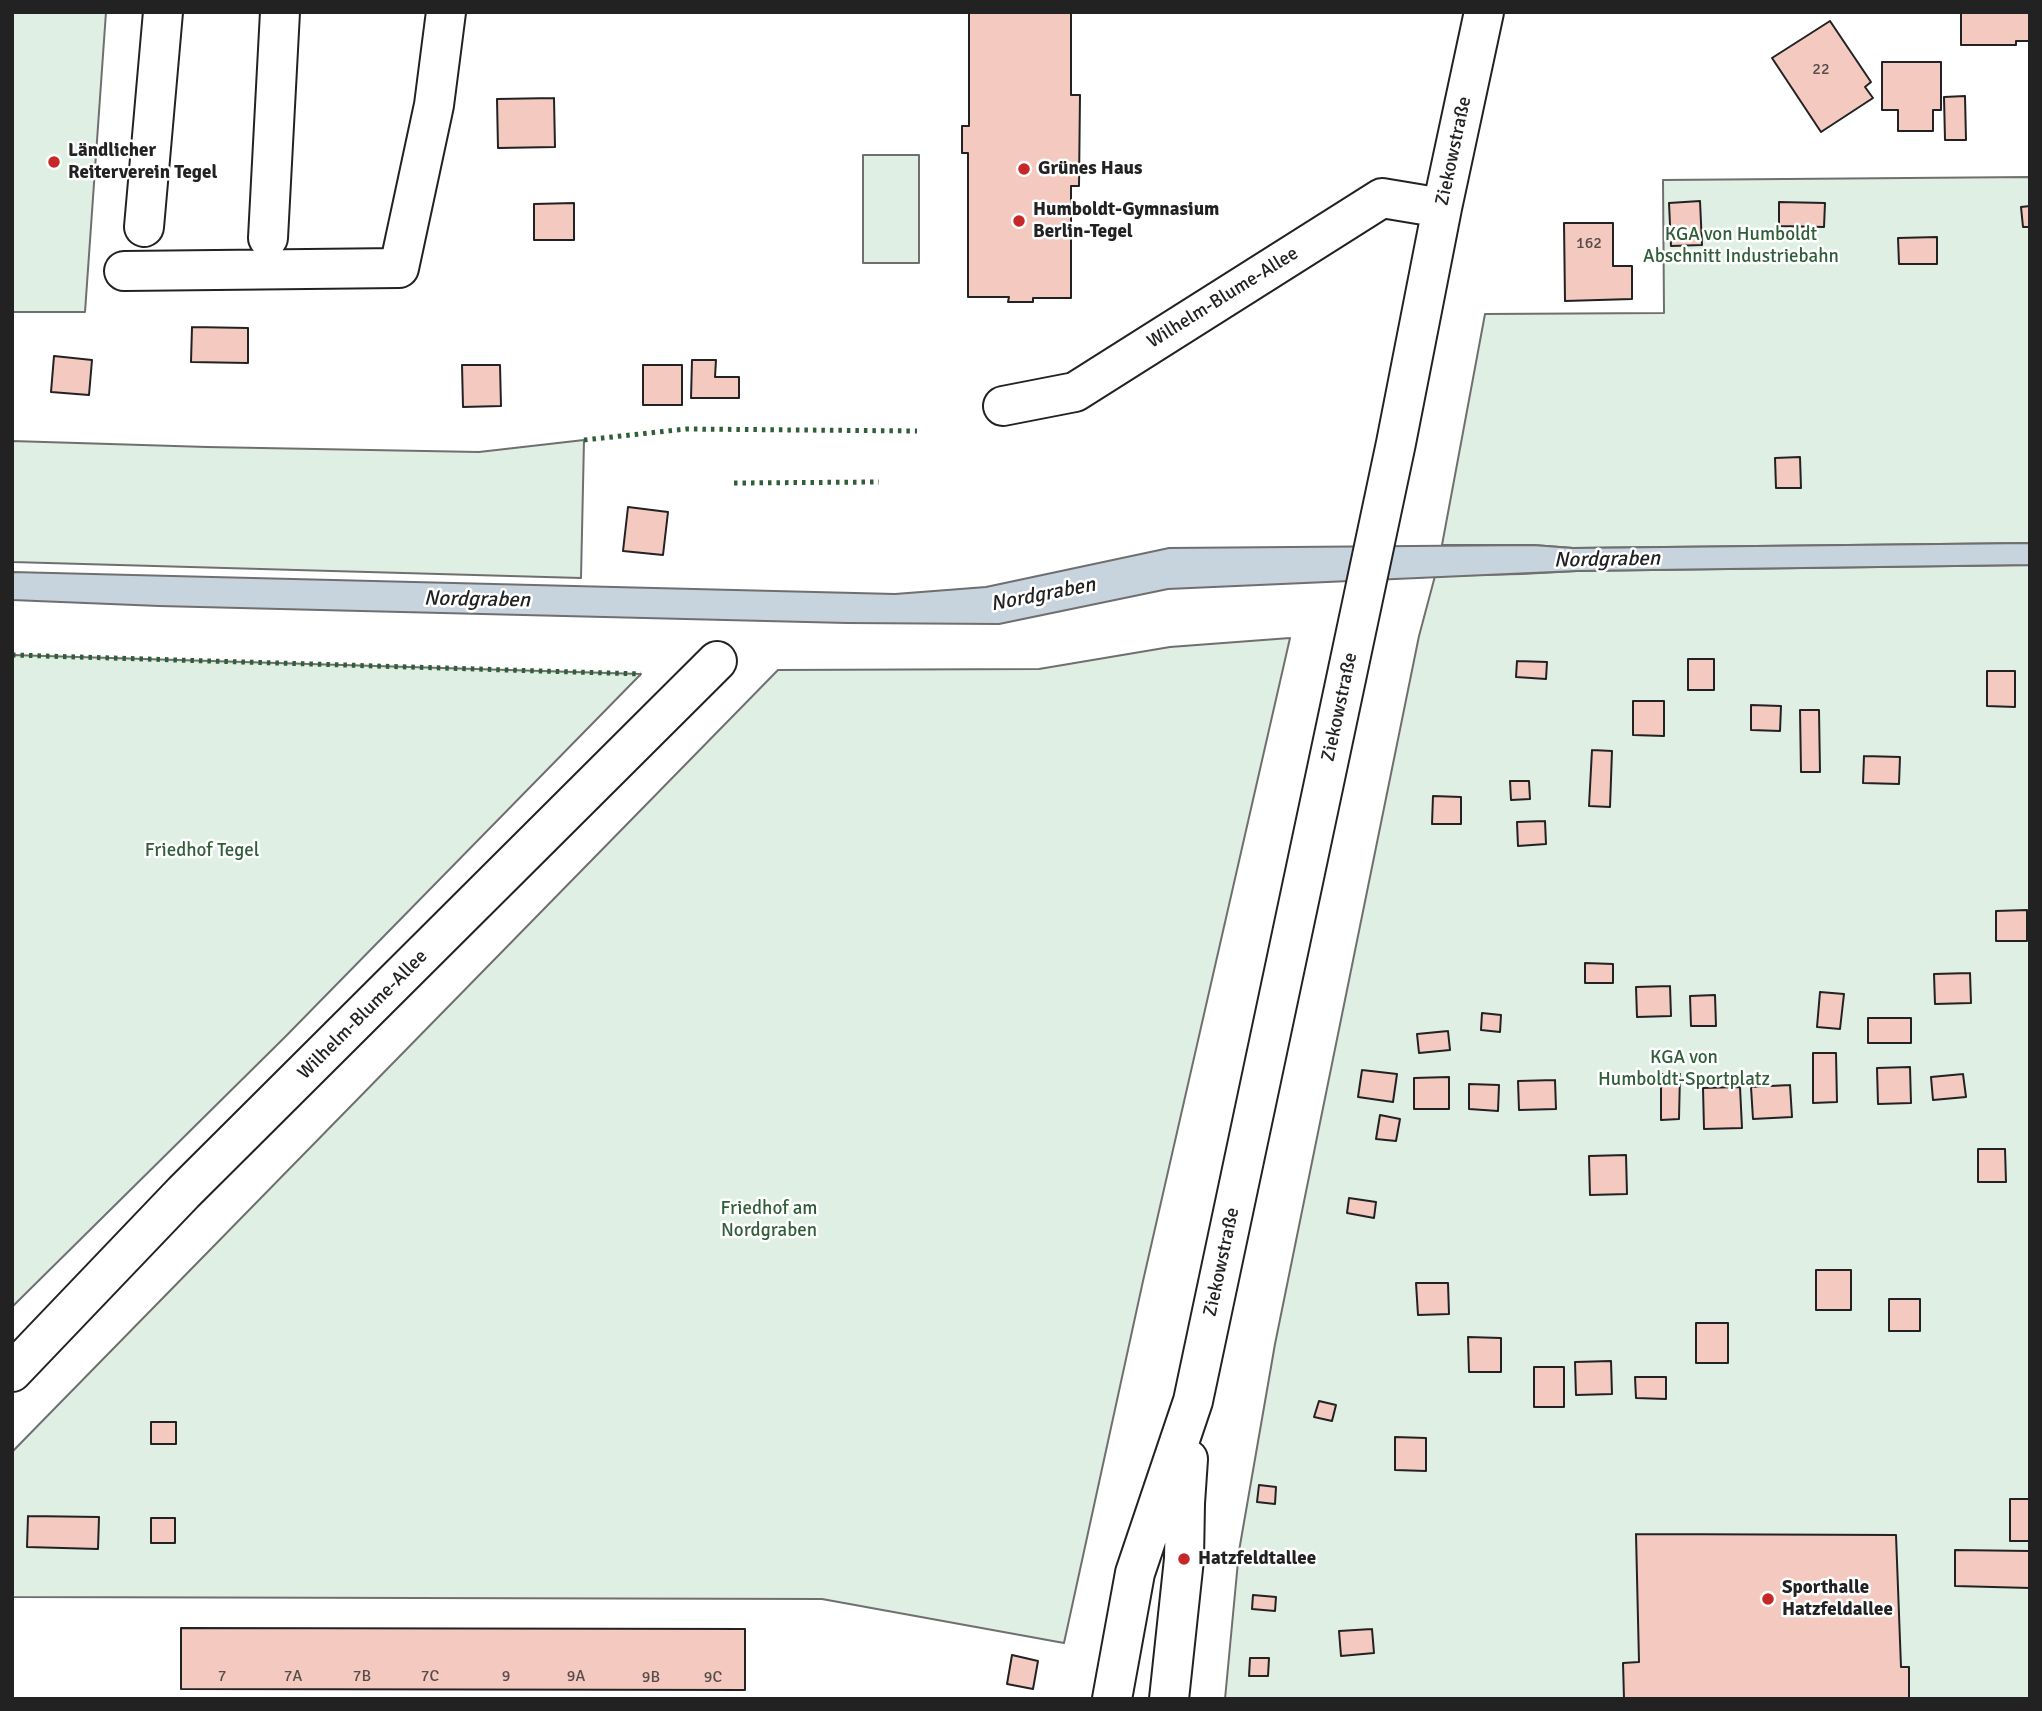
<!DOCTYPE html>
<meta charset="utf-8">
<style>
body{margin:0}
#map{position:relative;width:2042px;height:1711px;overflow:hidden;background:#fff;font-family:Signika,sans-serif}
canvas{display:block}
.frame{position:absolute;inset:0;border:14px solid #222;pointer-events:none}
</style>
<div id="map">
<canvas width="2042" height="1711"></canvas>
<div class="frame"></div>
</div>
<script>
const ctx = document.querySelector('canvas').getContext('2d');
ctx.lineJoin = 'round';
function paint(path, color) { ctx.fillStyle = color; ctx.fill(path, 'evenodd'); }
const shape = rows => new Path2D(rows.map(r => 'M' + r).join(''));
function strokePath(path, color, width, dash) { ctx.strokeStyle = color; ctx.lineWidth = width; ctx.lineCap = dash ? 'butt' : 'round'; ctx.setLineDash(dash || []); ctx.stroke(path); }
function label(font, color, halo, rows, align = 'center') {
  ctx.font = font + ' Signika,sans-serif'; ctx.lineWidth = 5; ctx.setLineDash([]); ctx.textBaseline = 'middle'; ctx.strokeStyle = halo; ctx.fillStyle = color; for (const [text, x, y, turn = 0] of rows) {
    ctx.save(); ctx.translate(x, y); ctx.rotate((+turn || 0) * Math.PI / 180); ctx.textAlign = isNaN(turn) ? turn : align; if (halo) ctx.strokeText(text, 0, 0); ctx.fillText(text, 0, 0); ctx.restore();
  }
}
const green = shape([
 [12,12,106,12,85,312,12,312,12,12],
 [863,155,919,155,919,263,863,263,863,155],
 [2030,177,2030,543,1573,548,1533,545,1442,545,1485,314,1664,313,1663,180,2030,177],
 [584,440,581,578,12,562,12,441,207,447,479,452,584,440],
 [2030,565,2030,1699,1225,1699,1239,1551,1275,1344,1419,636,1435,576,1521,574,1577,571,2030,565],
 [1290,638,1143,1281,1064,1643,822,1599,12,1597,12,1452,778,670,1039,669,1170,647,1290,638],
 [12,655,641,674,285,1037,12,1307,12,655]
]);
paint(green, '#e0efe3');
strokePath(green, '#6f6f6f', 2);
const water = shape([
 [2030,543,2030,565,1577,571,1168,589,999,624,847,623,159,606,12,600,12,572,895,594,986,587,1169,548,1533,545,1573,548,2030,543]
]);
paint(water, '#c7d3dd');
strokePath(water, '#6f6f6f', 2);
const building = shape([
 [969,12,1071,12,1071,95,1080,95,1079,186,1071,186,1071,298,1033,298,1033,302,1008,302,1009,297,968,297,968,153,962,153,962,126,969,126,969,12],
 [1961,12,2030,12,2030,41,2016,41,2016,45,1961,45,1961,12],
 [1830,21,1871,82,1865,87,1873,98,1821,132,1772,58,1830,21],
 [1882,62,1941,62,1941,110,1933,110,1933,131,1898,131,1898,110,1882,110,1882,62],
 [1965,96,1966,140,1945,140,1944,97,1965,96],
 [554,98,555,147,498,148,497,99,554,98],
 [1700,201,1702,245,1671,246,1669,203,1700,201],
 [1779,202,1825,203,1824,227,1779,226,1779,202],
 [574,203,574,240,534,240,534,204,574,203],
 [2030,206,2030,227,2023,227,2021,207,2030,206],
 [1564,223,1613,223,1613,266,1632,266,1632,299,1565,301,1564,223],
 [1937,237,1937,264,1899,264,1898,238,1937,237],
 [192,327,248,328,248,363,191,362,192,327],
 [54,356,92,360,89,395,51,392,54,356],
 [692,360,716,360,715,377,739,377,739,398,691,398,692,360],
 [462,365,500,365,501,406,463,407,462,365],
 [643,365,682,365,682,405,643,405,643,365],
 [1800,457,1801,488,1776,488,1775,458,1800,457],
 [628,507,668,512,663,555,623,551,628,507],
 [1688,659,1714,659,1714,690,1688,690,1688,659],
 [1517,661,1547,662,1546,679,1516,677,1517,661],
 [1987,671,2015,671,2015,707,1987,706,1987,671],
 [1633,701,1664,701,1664,736,1633,735,1633,701],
 [1751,705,1781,706,1780,731,1751,730,1751,705],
 [1800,710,1819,710,1820,772,1801,772,1800,710],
 [1592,750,1612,751,1610,807,1589,806,1592,750],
 [1864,756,1900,757,1899,784,1863,783,1864,756],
 [1510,781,1529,781,1530,799,1511,800,1510,781],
 [1433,796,1461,797,1461,824,1432,824,1433,796],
 [1545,821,1546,844,1518,846,1517,822,1545,821],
 [2027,910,2027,941,1996,941,1996,911,2027,910],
 [1585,963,1613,964,1613,983,1585,983,1585,963],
 [1970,973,1971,1003,1935,1004,1934,974,1970,973],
 [1670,986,1671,1016,1637,1017,1636,987,1670,986],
 [1820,992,1844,994,1840,1029,1817,1027,1820,992],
 [1715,995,1716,1026,1691,1026,1690,996,1715,995],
 [1482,1013,1501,1015,1500,1032,1481,1030,1482,1013],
 [1868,1018,1911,1018,1911,1043,1868,1043,1868,1018],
 [1448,1031,1450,1050,1419,1053,1417,1034,1448,1031],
 [1813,1053,1836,1053,1837,1102,1813,1103,1813,1053],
 [1910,1067,1911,1103,1878,1104,1877,1068,1910,1067],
 [1362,1070,1397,1074,1393,1102,1358,1097,1362,1070],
 [1661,1074,1680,1074,1679,1119,1661,1120,1661,1074],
 [1963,1074,1966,1097,1933,1100,1931,1077,1963,1074],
 [1449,1077,1449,1109,1414,1109,1414,1078,1449,1077],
 [1555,1080,1556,1109,1519,1110,1518,1081,1555,1080],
 [1469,1084,1499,1085,1498,1111,1469,1109,1469,1084],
 [1790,1085,1792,1117,1753,1119,1751,1087,1790,1085],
 [1740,1087,1742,1128,1704,1129,1703,1088,1740,1087],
 [1380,1115,1400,1119,1396,1141,1376,1139,1380,1115],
 [1978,1149,2005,1149,2006,1182,1978,1182,1978,1149],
 [1626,1155,1627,1194,1590,1195,1589,1156,1626,1155],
 [1349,1198,1376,1202,1374,1218,1347,1213,1349,1198],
 [1816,1270,1851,1270,1851,1310,1816,1310,1816,1270],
 [1416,1283,1448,1283,1449,1314,1418,1315,1416,1283],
 [1889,1299,1920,1299,1920,1331,1889,1331,1889,1299],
 [1696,1323,1728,1323,1728,1363,1696,1363,1696,1323],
 [1468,1337,1501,1338,1501,1372,1469,1372,1468,1337],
 [1611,1361,1612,1394,1576,1395,1575,1362,1611,1361],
 [1534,1367,1564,1367,1564,1407,1534,1407,1534,1367],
 [1635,1377,1666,1377,1666,1399,1636,1398,1635,1377],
 [1319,1401,1336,1405,1332,1421,1314,1417,1319,1401],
 [151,1422,176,1422,176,1444,151,1444,151,1422],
 [1395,1437,1426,1438,1426,1471,1395,1470,1395,1437],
 [1259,1485,1276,1487,1275,1504,1257,1502,1259,1485],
 [2010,1499,2030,1499,2030,1541,2010,1541,2010,1499],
 [28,1516,99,1517,98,1549,27,1547,28,1516],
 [151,1518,175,1518,175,1543,151,1543,151,1518],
 [1636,1534,1896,1535,1901,1667,1909,1667,1909,1699,1624,1699,1623,1663,1639,1662,1636,1534],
 [1955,1550,2030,1551,2030,1588,1955,1586,1955,1550],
 [1253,1595,1276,1597,1275,1611,1252,1609,1253,1595],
 [181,1628,745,1629,745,1690,181,1689,181,1628],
 [1372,1629,1374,1653,1341,1656,1339,1631,1372,1629],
 [1012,1655,1038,1661,1033,1689,1007,1684,1012,1655],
 [1250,1658,1269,1658,1268,1676,1249,1676,1250,1658]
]);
paint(building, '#f3c9c0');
strokePath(building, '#222', 2);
const minor = shape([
 [144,227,163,12],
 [268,238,280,12],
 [124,271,399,268,434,105,446,12],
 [1003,406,1075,392,1382,198,1442,208],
 [12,1372,184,1192,717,661],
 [1112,1699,1135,1573,1193,1401,1396,443,1442,208,1484,12],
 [1169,1699,1184,1559,1185,1503,1188,1459]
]);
strokePath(minor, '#222', 42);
strokePath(minor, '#fff', 38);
strokePath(shape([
 [584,440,686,429,917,431],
 [734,483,879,482],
 [12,655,641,674]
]), '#2f5e38', 5, [3.5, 5]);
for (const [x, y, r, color] of [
 [54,162,7,"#c62828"],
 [1024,169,7,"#c62828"],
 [1019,221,7,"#c62828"],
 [1184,1559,7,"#c62828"],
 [1768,1599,7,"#c62828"]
]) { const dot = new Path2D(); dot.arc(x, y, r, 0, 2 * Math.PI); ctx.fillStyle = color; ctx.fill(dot); strokePath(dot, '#fff', 2.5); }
label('16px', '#564c4a', null, [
 ["22",1821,70],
 ["162",1589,244],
 ["7",222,1677],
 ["7A",293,1677],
 ["7B",362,1677],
 ["7C",430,1677],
 ["9",506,1677],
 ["9A",576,1677],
 ["9B",651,1678],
 ["9C",713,1678]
]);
label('bold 19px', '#222', '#fff', [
 ["Ländlicher",68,151],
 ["Reiterverein Tegel",68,173],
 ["Grünes Haus",1038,169],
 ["Humboldt-Gymnasium",1033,210],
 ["Berlin-Tegel",1033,232],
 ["Hatzfeldtallee",1198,1559],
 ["Sporthalle",1782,1588],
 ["Hatzfeldallee",1782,1610]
], 'left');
label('19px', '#222', '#fff', [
 ["Ziekowstraße",1454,151,-78],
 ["Wilhelm-Blume-Allee",1223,298,-32],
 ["Ziekowstraße",1340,707,-78],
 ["Wilhelm-Blume-Allee",363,1015,-45],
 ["Ziekowstraße",1222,1262,-78]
]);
label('19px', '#2f5e38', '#fff', [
 ["KGA von Humboldt",1741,235],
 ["Abschnitt Industriebahn",1741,257],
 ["Friedhof Tegel",202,851],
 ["KGA von",1684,1058],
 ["Humboldt-Sportplatz",1684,1080],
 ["Friedhof am",769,1209],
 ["Nordgraben",769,1231]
]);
label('italic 21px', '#222', '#fff', [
 ["Nordgraben",1607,560,-1],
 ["Nordgraben",1043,595,-11],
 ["Nordgraben",477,600,1]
]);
</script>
